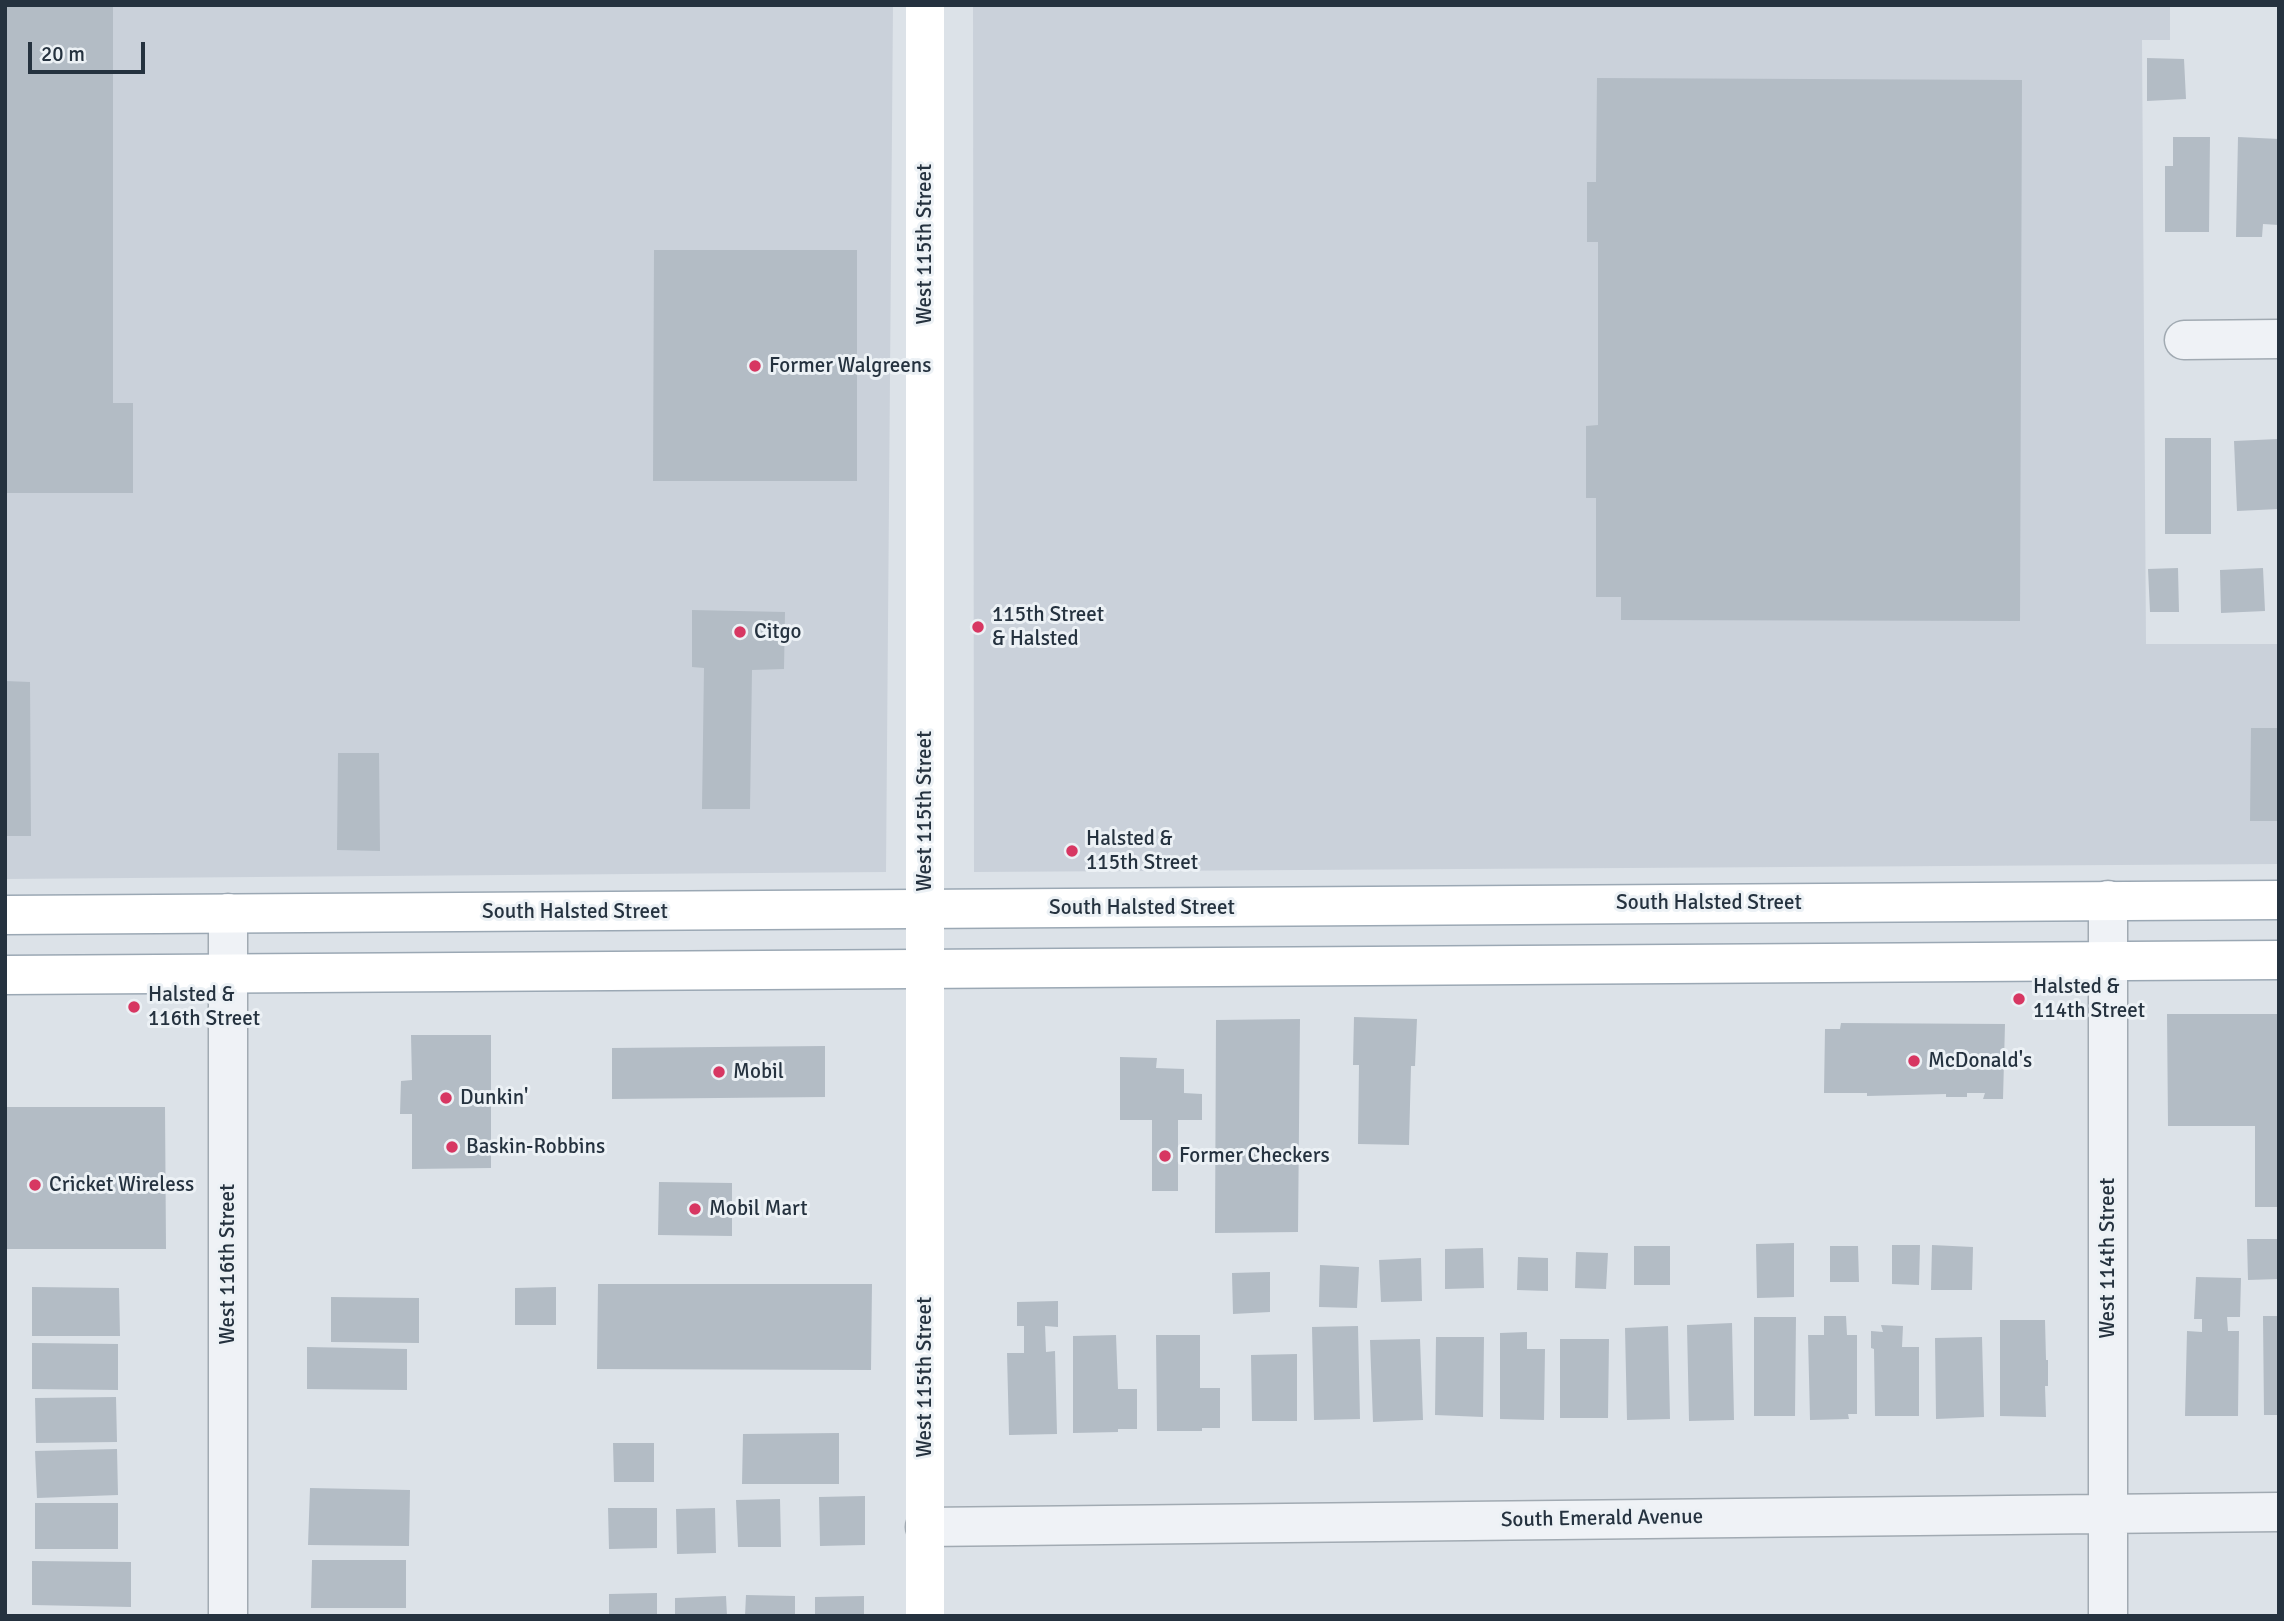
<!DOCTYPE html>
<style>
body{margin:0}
#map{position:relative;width:2284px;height:1621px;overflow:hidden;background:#dce2e8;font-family:Signika,sans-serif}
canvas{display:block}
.frame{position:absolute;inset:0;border:7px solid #25323f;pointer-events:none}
.scale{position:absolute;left:28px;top:42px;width:117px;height:32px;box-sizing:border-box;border:4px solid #25323f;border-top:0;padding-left:9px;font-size:21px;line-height:24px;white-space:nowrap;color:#25323f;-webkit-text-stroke:5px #ecf1f5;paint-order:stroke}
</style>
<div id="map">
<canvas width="2284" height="1621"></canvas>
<div class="frame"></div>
<div class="scale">20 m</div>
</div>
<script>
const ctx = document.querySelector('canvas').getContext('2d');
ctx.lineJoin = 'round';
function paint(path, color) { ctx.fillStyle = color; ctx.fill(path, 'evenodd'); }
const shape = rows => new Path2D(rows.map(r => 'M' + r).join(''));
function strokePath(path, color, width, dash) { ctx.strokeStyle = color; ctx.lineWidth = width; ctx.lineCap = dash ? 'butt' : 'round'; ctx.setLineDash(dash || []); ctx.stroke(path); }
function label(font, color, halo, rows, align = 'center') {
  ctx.font = font + ' Signika,sans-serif'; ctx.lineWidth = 6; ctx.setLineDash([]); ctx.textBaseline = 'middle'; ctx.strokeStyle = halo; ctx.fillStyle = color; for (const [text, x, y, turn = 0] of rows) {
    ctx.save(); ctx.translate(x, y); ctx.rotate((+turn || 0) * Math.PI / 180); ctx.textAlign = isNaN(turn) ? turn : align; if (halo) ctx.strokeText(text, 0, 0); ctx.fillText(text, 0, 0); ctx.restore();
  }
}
paint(shape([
 [5,5,893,5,886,872,5,879],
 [973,5,2170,5,2170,40,2142,40,2146,644,2279,644,2279,864,974,872]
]), '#cad1da');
paint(shape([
 [5,5,113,5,113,403,133,403,133,493,5,493],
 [2147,58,2184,59,2186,99,2147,101],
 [1597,78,2022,80,2020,621,1621,620,1621,597,1596,597,1596,498,1586,498,1586,426,1598,425,1598,242,1587,242,1587,182,1596,182],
 [2173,137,2210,137,2209,232,2165,232,2165,166,2173,166],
 [2238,137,2279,139,2279,225,2263,224,2262,237,2236,237],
 [654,250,857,250,857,481,653,481],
 [2165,438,2211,438,2211,534,2165,534],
 [2278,439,2279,509,2237,511,2234,441],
 [2178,568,2179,612,2150,612,2148,569],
 [2263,568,2265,611,2221,613,2220,570],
 [692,610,785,612,784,669,752,670,750,809,702,809,704,668,692,667],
 [5,681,30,682,31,836,5,836],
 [2251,728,2279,728,2279,821,2250,821],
 [338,753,379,753,380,851,337,850],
 [2167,1014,2279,1014,2279,1207,2255,1207,2255,1126,2168,1126],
 [1354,1017,1417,1019,1415,1066,1411,1066,1409,1145,1358,1144,1359,1065,1353,1065],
 [1300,1019,1298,1232,1215,1233,1216,1020],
 [1841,1023,2005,1024,2003,1099,1983,1099,1985,1093,1967,1093,1967,1097,1946,1097,1946,1094,1867,1096,1867,1093,1824,1093,1825,1029,1840,1029],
 [411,1035,491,1035,491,1168,412,1169,412,1114,400,1114,401,1081,412,1080],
 [825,1046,825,1097,612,1099,612,1048],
 [1120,1057,1157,1058,1156,1068,1184,1069,1184,1093,1202,1094,1202,1120,1178,1120,1178,1191,1152,1191,1152,1120,1120,1120],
 [5,1107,165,1107,166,1249,5,1249],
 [659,1182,732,1183,732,1236,658,1235],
 [2247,1239,2279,1239,2279,1279,2248,1280],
 [1794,1243,1794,1297,1757,1298,1756,1244],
 [1892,1245,1920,1245,1919,1285,1892,1284],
 [1932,1245,1973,1247,1972,1290,1931,1290],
 [1634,1246,1670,1246,1670,1285,1634,1285],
 [1830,1246,1858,1246,1859,1282,1830,1282],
 [1483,1248,1484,1288,1445,1289,1445,1249],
 [1576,1252,1608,1253,1606,1289,1575,1288],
 [1518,1257,1548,1258,1548,1291,1517,1290],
 [1421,1258,1422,1301,1381,1302,1379,1260],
 [1320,1265,1359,1267,1357,1308,1319,1307],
 [1270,1272,1270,1312,1233,1314,1232,1273],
 [2196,1277,2241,1278,2240,1317,2227,1317,2228,1331,2239,1331,2238,1416,2185,1416,2187,1331,2202,1332,2202,1319,2194,1319],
 [598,1284,872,1284,871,1370,597,1369],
 [32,1287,119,1288,120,1336,32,1336],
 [556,1287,556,1325,515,1325,515,1288],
 [331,1297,419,1298,419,1343,331,1342],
 [1058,1301,1058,1327,1045,1326,1046,1352,1055,1351,1057,1434,1009,1435,1007,1353,1024,1353,1024,1326,1017,1326,1017,1302],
 [1824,1316,1846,1316,1847,1335,1857,1335,1857,1414,1848,1414,1849,1419,1810,1420,1808,1335,1824,1335],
 [2263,1316,2279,1316,2279,1415,2264,1415],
 [1754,1317,1796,1317,1795,1416,1754,1416],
 [2000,1320,2045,1320,2046,1360,2048,1360,2048,1386,2045,1386,2046,1417,2000,1416],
 [1732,1323,1734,1420,1689,1421,1687,1325],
 [1881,1325,1903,1326,1902,1347,1919,1347,1919,1416,1875,1416,1874,1349,1871,1348,1871,1331,1883,1332],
 [1358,1326,1360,1419,1314,1420,1312,1327],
 [1668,1326,1670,1419,1627,1420,1625,1328],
 [1527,1332,1527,1349,1545,1349,1544,1420,1500,1419,1500,1333],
 [1116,1335,1118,1389,1137,1389,1137,1429,1118,1429,1118,1432,1073,1433,1073,1336],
 [1156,1335,1200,1335,1200,1388,1220,1388,1220,1428,1202,1428,1202,1431,1157,1431],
 [1436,1337,1484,1337,1483,1417,1435,1415],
 [1982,1337,1984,1417,1936,1419,1935,1338],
 [1420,1339,1423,1420,1373,1422,1370,1340],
 [1560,1339,1609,1339,1608,1418,1560,1418],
 [32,1343,118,1344,118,1390,32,1389],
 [307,1347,407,1349,407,1390,307,1389],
 [1297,1354,1297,1421,1252,1421,1251,1355],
 [116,1397,117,1442,36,1443,35,1398],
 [839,1433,839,1484,742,1484,743,1434],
 [613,1443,654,1443,654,1482,614,1482],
 [117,1449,118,1495,37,1498,35,1451],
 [310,1488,410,1490,409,1546,308,1545],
 [865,1496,865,1545,820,1546,819,1497],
 [780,1499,781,1547,738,1547,736,1500],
 [35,1503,118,1503,118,1549,35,1549],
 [608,1508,657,1508,657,1548,609,1549],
 [715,1508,716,1553,677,1554,676,1509],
 [312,1560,406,1560,406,1608,311,1608],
 [32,1561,131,1562,131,1607,32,1605],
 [657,1593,657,1616,609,1616,609,1594],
 [746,1595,795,1596,795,1616,745,1616],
 [726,1596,727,1616,675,1616,675,1598],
 [864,1596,864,1616,815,1616,815,1597]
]), '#b3bcc5');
const street = shape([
 [2184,340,2279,339],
 [228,913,228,1616],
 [925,1527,2279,1512],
 [2108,1616,2108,900]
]);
const primary = shape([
 [5,915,2279,900],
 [5,975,2279,960]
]);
strokePath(street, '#a1aab2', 41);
strokePath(primary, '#9ba8b4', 41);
strokePath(street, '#eff2f6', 38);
strokePath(shape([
 [925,1616,925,5]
]), '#fff', 38);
strokePath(primary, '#fff', 38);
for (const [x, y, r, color] of [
 [755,366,7,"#d73762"],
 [978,627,7,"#d73762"],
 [740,632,7,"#d73762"],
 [1072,851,7,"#d73762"],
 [2019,999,7,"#d73762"],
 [134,1007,7,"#d73762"],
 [1914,1061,7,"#d73762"],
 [719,1072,7,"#d73762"],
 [446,1098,7,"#d73762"],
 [452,1147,7,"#d73762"],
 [1165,1156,7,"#d73762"],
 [35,1185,7,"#d73762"],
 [695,1209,7,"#d73762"]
]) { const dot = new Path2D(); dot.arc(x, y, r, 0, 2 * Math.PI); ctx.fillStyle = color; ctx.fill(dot); strokePath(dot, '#ecf1f5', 2.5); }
label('21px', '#25323f', '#ecf1f5', [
 ["West 115th Street",925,244,-90],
 ["West 115th Street",925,811,-90],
 ["South Halsted Street",1709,903],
 ["South Halsted Street",1142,908],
 ["South Halsted Street",575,912],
 ["West 114th Street",2108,1258,-90],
 ["West 116th Street",228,1264,-90],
 ["West 115th Street",925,1377,-90],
 ["South Emerald Avenue",1602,1519,-1]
]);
label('21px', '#25323f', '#ecf1f5', [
 ["Former Walgreens",769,366],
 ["115th Street",992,615],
 ["& Halsted",992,639],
 ["Citgo",754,632],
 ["Halsted &",1086,839],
 ["115th Street",1086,863],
 ["Halsted &",2033,987],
 ["114th Street",2033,1011],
 ["Halsted &",148,995],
 ["116th Street",148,1019],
 ["McDonald's",1928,1061],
 ["Mobil",733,1072],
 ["Dunkin'",460,1098],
 ["Baskin-Robbins",466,1147],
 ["Former Checkers",1179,1156],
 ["Cricket Wireless",49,1185],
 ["Mobil Mart",709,1209]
], 'left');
</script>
